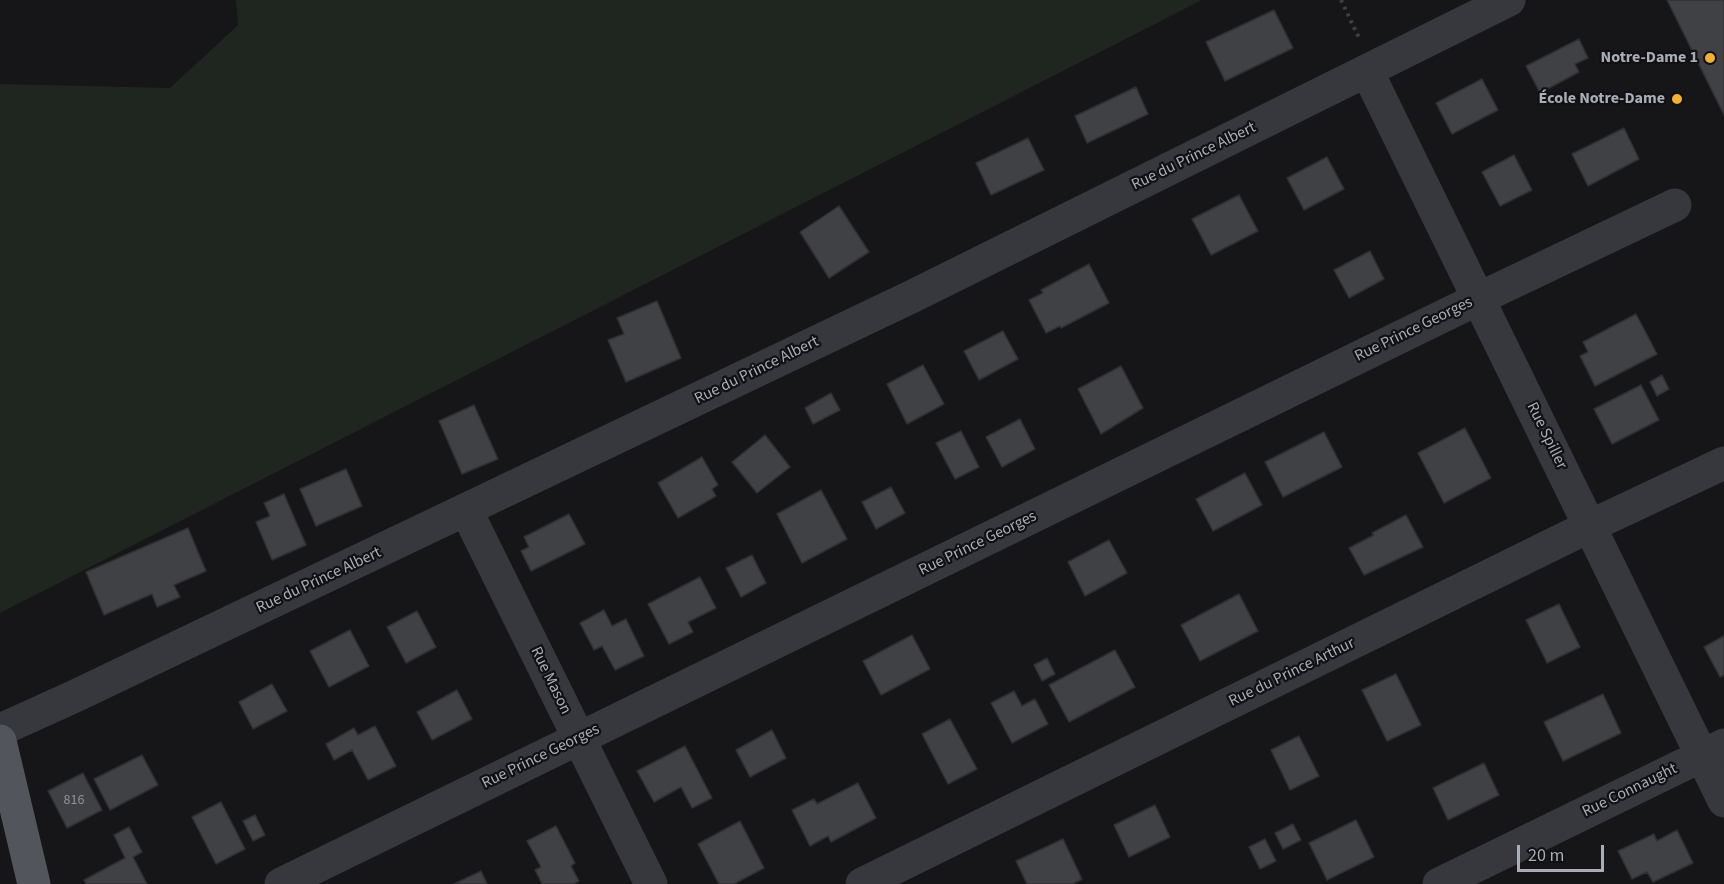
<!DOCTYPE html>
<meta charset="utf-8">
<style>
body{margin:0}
#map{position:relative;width:1724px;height:884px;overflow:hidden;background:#161618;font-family:"Source Sans 3",sans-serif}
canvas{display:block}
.scale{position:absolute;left:1517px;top:845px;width:87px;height:27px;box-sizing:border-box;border:3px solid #a8adb8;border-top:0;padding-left:8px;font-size:18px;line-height:21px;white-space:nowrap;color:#a8adb8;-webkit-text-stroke:4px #111113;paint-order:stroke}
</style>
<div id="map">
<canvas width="1724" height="884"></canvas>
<div class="scale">20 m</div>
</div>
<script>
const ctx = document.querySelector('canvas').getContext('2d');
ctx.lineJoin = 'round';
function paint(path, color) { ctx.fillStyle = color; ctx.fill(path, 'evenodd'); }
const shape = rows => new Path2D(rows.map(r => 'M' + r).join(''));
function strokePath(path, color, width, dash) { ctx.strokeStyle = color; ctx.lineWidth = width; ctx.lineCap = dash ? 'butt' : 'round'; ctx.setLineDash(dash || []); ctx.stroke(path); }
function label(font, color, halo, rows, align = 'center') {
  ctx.font = font + ' "Source Sans 3",sans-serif'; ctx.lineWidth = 4.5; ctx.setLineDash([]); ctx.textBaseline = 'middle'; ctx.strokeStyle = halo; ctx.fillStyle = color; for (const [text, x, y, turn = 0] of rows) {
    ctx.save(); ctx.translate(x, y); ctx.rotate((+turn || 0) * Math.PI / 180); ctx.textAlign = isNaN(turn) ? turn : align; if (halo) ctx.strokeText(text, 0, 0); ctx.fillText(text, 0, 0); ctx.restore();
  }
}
paint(shape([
 [236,0,1202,0,0,613,0,84,170,88,238,25]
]), '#1e261f');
const building = shape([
 [1667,0,1724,0,1724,115,1667,0],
 [1274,10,1293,48,1225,81,1206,42,1274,10],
 [1579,39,1588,58,1575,64,1579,72,1540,93,1526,66,1579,39],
 [1482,79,1498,110,1452,134,1436,103,1482,79],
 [1136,87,1148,114,1087,143,1075,116,1136,87],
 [1624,128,1639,159,1588,186,1572,154,1624,128],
 [1028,138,1044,170,991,195,976,163,1028,138],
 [1514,155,1532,190,1500,206,1482,172,1514,155],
 [1327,157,1344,189,1304,210,1287,178,1327,157],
 [1239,195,1258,231,1211,255,1192,219,1239,195],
 [839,206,869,252,829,278,800,232,839,206],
 [1370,251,1384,279,1349,298,1334,270,1370,251],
 [1089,264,1109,303,1061,328,1060,326,1046,333,1029,300,1043,293,1041,290,1089,264],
 [657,301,681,358,626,382,608,340,624,334,617,318,657,301],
 [1636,314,1657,354,1595,386,1580,356,1588,352,1583,342,1636,314],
 [1003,331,1018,359,979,380,964,351,1003,331],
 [923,365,944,404,907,424,887,384,923,365],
 [1121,366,1143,408,1101,434,1078,389,1121,366],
 [1662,375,1669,389,1657,396,1650,382,1662,375],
 [1641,385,1659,420,1612,444,1594,409,1641,385],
 [831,393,840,410,813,424,805,408,831,393],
 [474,405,498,459,462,474,439,421,474,405],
 [1020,419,1035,449,1002,467,986,437,1020,419],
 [1465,428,1491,478,1444,503,1418,453,1465,428],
 [961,431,979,467,955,479,936,443,961,431],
 [1324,432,1342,467,1283,497,1265,462,1324,432],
 [765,435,790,467,757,493,732,462,765,435],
 [702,457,718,485,712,489,716,496,678,518,658,483,702,457],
 [346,469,362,506,316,526,300,489,346,469],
 [1245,473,1262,505,1213,531,1196,499,1245,473],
 [891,487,905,513,876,529,862,502,891,487],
 [821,490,847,539,802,563,777,514,821,490],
 [284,494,306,545,272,560,256,522,270,516,264,503,284,494],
 [569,514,585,544,531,571,521,551,529,547,524,537,569,514],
 [1406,515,1423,547,1364,575,1349,548,1374,535,1372,533,1406,515],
 [188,528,206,571,174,585,180,597,157,607,152,594,104,615,86,572,188,528],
 [1109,540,1127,573,1085,596,1068,562,1109,540],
 [752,555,766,583,741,597,726,568,752,555],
 [700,577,716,608,688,622,693,632,669,644,648,604,700,577],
 [1239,594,1258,631,1200,661,1181,625,1239,594],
 [1559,604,1580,647,1547,663,1526,620,1559,604],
 [604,610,612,626,626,619,644,656,615,670,602,646,594,650,580,623,604,610],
 [417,611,436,647,406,663,387,627,417,611],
 [350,630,369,666,329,687,310,651,350,630],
 [912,635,930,669,881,695,863,661,912,635],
 [1724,636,1724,675,1720,677,1704,647,1724,636],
 [1115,650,1135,687,1069,722,1049,685,1115,650],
 [1047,658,1055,674,1042,681,1034,665,1047,658],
 [1396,674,1421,725,1387,741,1362,690,1396,674],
 [272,684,287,711,253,729,239,702,272,684],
 [457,690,472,719,432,740,417,712,457,690],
 [1014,691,1022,706,1035,699,1048,724,1012,743,991,703,1014,691],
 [1603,694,1621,733,1563,761,1544,722,1603,694],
 [950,719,977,769,948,784,922,734,950,719],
 [375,726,396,766,368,780,352,750,334,760,326,744,354,728,358,735,375,726],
 [772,730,786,758,750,777,736,750,772,730],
 [1299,736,1319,776,1290,790,1271,750,1299,736],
 [685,746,712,798,692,808,681,787,654,802,637,771,685,746],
 [142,755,158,785,110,810,94,779,142,755],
 [1484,763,1499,795,1448,820,1433,788,1484,763],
 [83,773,102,810,67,828,48,791,83,773],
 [858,783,876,818,831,842,828,836,810,846,792,810,814,799,817,804,858,783],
 [221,802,245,849,216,864,192,817,221,802],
 [1155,805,1170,837,1129,857,1114,825,1155,805],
 [255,815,265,835,253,841,243,821,255,815],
 [1356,820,1374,857,1327,880,1309,843,1356,820],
 [740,821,764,868,734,884,719,884,698,844,740,821],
 [1293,824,1301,840,1283,849,1275,833,1293,824],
 [556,826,575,863,571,866,579,881,574,884,542,884,535,870,541,867,527,841,556,826],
 [129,827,142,852,133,857,147,884,86,884,84,880,125,858,114,835,129,827],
 [1677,830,1693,863,1653,882,1647,872,1632,879,1618,851,1654,834,1657,841,1677,830],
 [1063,839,1082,879,1073,884,1027,884,1016,861,1063,839],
 [1265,839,1276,861,1260,869,1249,847,1265,839],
 [481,871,487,884,454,884,481,871]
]);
paint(building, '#404145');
strokePath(building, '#303034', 1.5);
strokePath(shape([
 [1341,0,1360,40]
]), '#3d3f44', 4, [3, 4.5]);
strokePath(shape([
 [1367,71,1724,801],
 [466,510,651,884],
 [0,730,73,697,913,296,1509,0],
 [281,884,1480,298,1675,205],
 [862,884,1590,526,1724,463],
 [1439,884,1724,745]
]), '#37383d', 33);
strokePath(shape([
 [0,741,34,884]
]), '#53555c', 33);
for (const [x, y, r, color] of [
 [1710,58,6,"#f2b134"],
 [1677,99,6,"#f2b134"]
]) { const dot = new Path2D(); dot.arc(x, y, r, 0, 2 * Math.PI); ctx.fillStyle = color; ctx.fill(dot); strokePath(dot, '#111113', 2); }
label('14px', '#8e929b', null, [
 ["816",74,801]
]);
label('bold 16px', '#a8adb8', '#111113', [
 ["Notre-Dame 1",1698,58],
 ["École Notre-Dame",1665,99]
], 'right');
label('16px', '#a8adb8', '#111113', [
 ["Rue du Prince Albert",1194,157,-26],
 ["Rue Prince Georges",1414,330,-26],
 ["Rue du Prince Albert",757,371,-26],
 ["Rue Spiller",1546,436,64],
 ["Rue Prince Georges",978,544,-26],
 ["Rue du Prince Albert",319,581,-25],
 ["Rue du Prince Arthur",1292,673,-26],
 ["Rue Mason",550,681,64],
 ["Rue Prince Georges",541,757,-26],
 ["Rue Connaught",1630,791,-26]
]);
</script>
